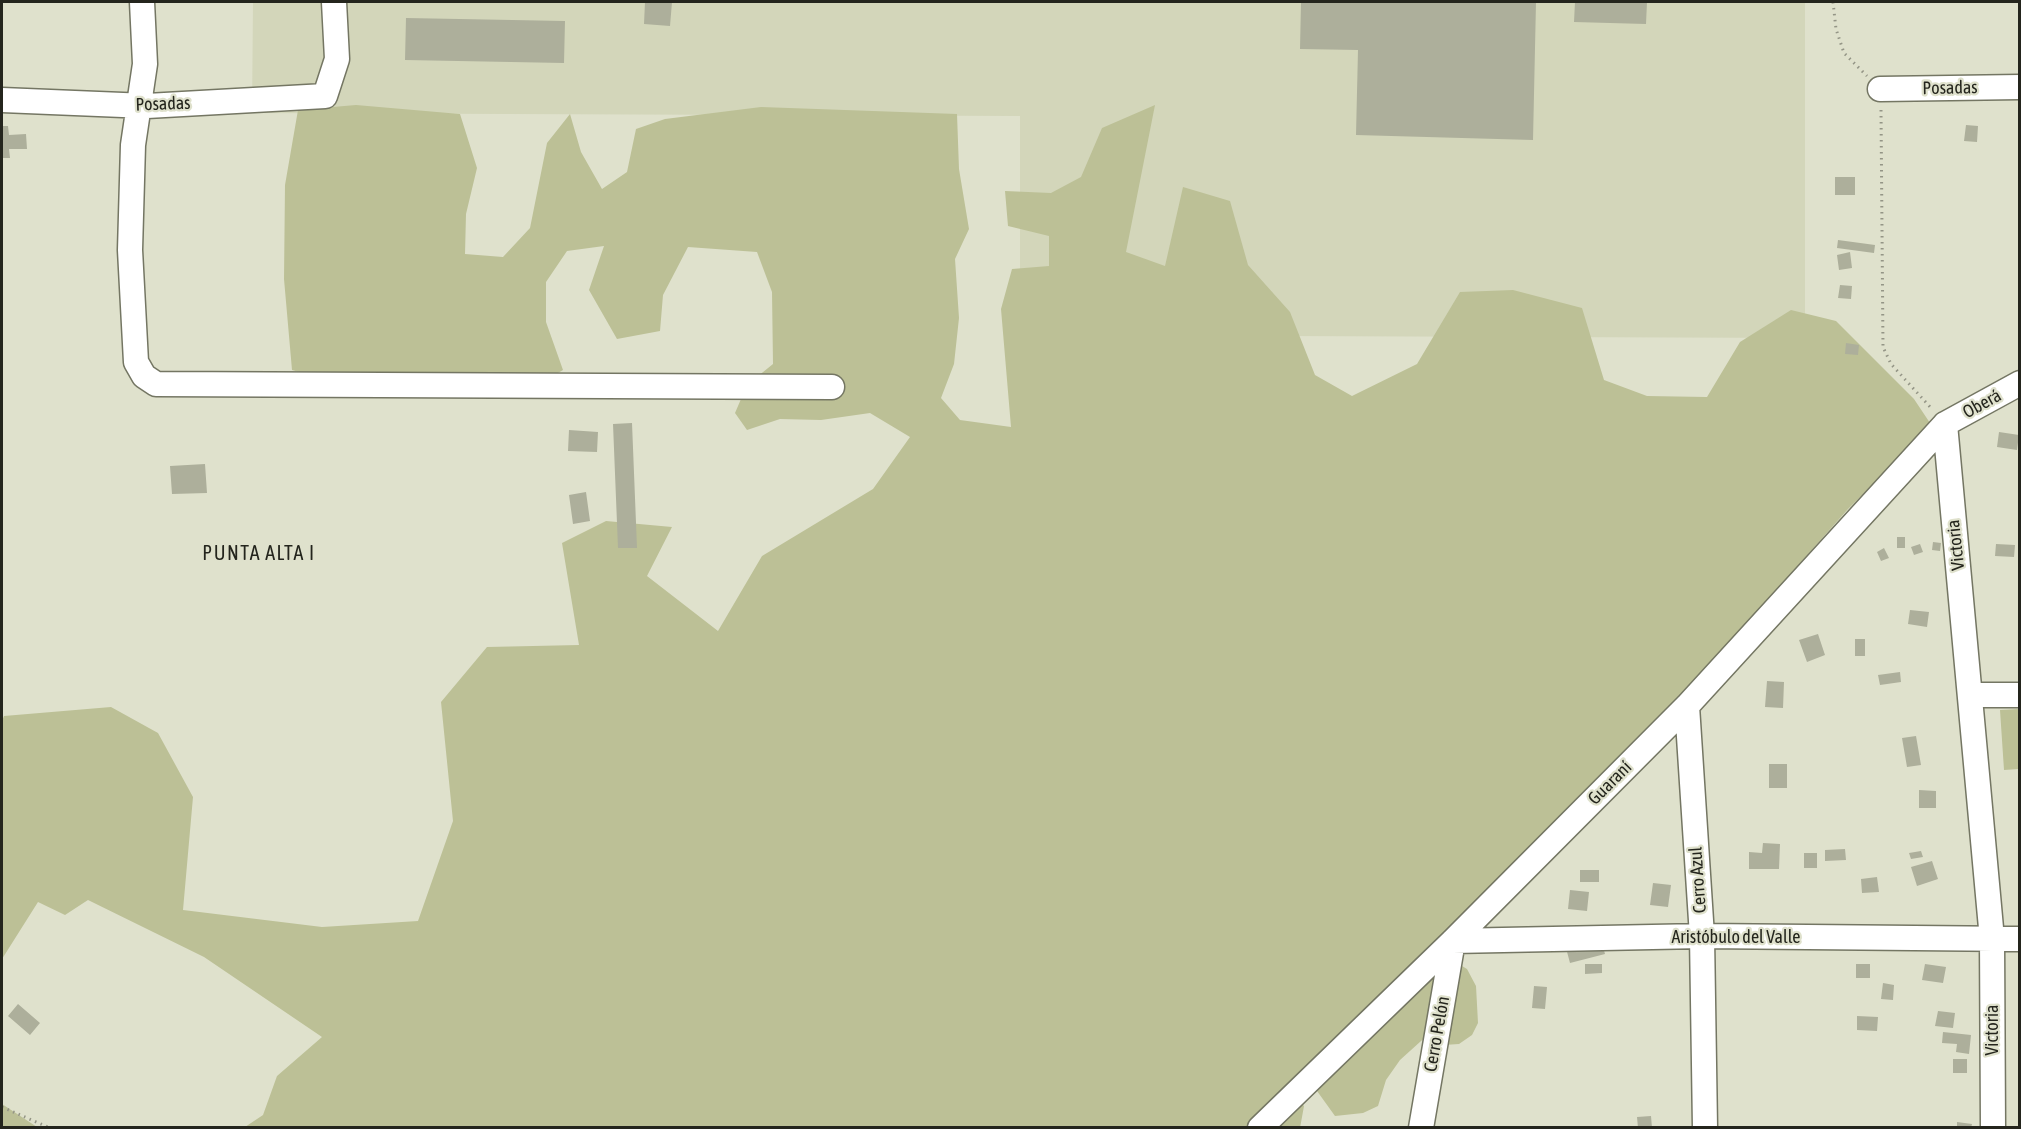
<!DOCTYPE html>
<meta charset="utf-8">
<style>
body{margin:0}
#map{position:relative;width:2021px;height:1129px;overflow:hidden;background:#dfe1cc;font-family:"Asap Condensed",sans-serif}
canvas{display:block}
.frame{position:absolute;inset:0;border:3px solid #24251d;pointer-events:none}
</style>
<div id="map">
<canvas width="2021" height="1129"></canvas>
<div class="frame"></div>
</div>
<script>
const ctx = document.querySelector('canvas').getContext('2d');
ctx.lineJoin = 'round';
function paint(path, color) { ctx.fillStyle = color; ctx.fill(path, 'evenodd'); }
const shape = rows => new Path2D(rows.map(r => 'M' + r).join(''));
function strokePath(path, color, width, dash) { ctx.strokeStyle = color; ctx.lineWidth = width; ctx.lineCap = dash ? 'butt' : 'round'; ctx.setLineDash(dash || []); ctx.stroke(path); }
function label(font, color, halo, rows, align = 'center') {
  ctx.font = font + ' "Asap Condensed",sans-serif'; ctx.lineWidth = 4.5; ctx.setLineDash([]); ctx.textBaseline = 'middle'; ctx.strokeStyle = halo; ctx.fillStyle = color; for (const [text, x, y, turn = 0] of rows) {
    ctx.save(); ctx.translate(x, y); ctx.rotate((+turn || 0) * Math.PI / 180); ctx.textAlign = isNaN(turn) ? turn : align; if (halo) ctx.strokeText(text, 0, 0); ctx.fillText(text, 0, 0); ctx.restore();
  }
}
paint(shape([
 [253,2,1805,2,1805,338,1020,335,1020,116,252,113]
]), '#d3d6ba');
paint(shape([
 [356,105,460,114,477,168,466,214,465,254,503,257,530,228,547,143,570,114,581,152,602,189,627,172,636,129,665,119,761,107,957,114,959,169,969,229,955,259,959,318,954,364,941,398,960,420,1011,427,1001,309,1012,269,1049,266,1049,236,1008,226,1005,191,1051,193,1081,177,1102,128,1155,105,1126,252,1165,266,1183,187,1230,201,1248,265,1290,312,1315,375,1352,396,1417,364,1460,292,1513,290,1582,308,1604,380,1647,396,1707,397,1740,342,1791,310,1836,321,1914,399,1932,426,1848,509,1670,710,1447,929,1432,948,1467,969,1476,986,1478,1023,1472,1035,1459,1044,1444,1045,1431,1032,1400,1060,1386,1080,1378,1106,1363,1113,1335,1116,1317,1091,1305,1085,1296,1097,1304,1106,1300,1128,245,1127,263,1115,277,1076,322,1037,204,957,88,900,65,915,38,902,2,959,2,721,4,716,111,707,158,733,193,797,183,910,322,927,418,921,453,821,441,702,487,647,579,645,562,543,606,521,672,527,647,576,718,631,762,556,873,489,910,437,870,413,821,420,780,419,747,430,735,413,747,385,773,364,772,292,757,252,688,247,663,295,660,331,617,339,589,290,604,246,567,251,546,282,546,322,563,370,516,398,454,384,367,391,292,370,284,279,285,185,298,110],
 [2019,709,2019,769,2004,770,2000,710],
 [2,1104,37,1127,2,1127]
]), '#bcc096');
paint(shape([
 [645,2,672,2,670,26,644,24],
 [1301,2,1536,2,1533,140,1356,135,1358,50,1300,49],
 [1575,2,1647,2,1646,24,1574,22],
 [406,18,565,21,564,63,405,60],
 [1966,125,1978,126,1977,142,1964,141],
 [2,126,8,126,9,135,26,134,27,149,9,149,10,158,2,158],
 [1835,177,1855,177,1855,195,1835,195],
 [1838,240,1875,245,1874,253,1837,248],
 [1850,252,1852,268,1839,270,1837,255],
 [1840,285,1852,286,1851,299,1838,298],
 [1846,343,1859,345,1858,355,1845,354],
 [632,423,637,548,618,548,613,424],
 [569,430,598,432,597,452,568,451],
 [1999,432,2019,435,2017,450,1997,447],
 [205,464,207,493,172,494,170,466],
 [586,492,590,521,573,524,569,495],
 [1897,537,1905,537,1905,548,1897,548],
 [1933,542,1941,543,1940,551,1932,550],
 [1920,544,1923,552,1914,555,1911,547],
 [1996,544,2015,545,2014,557,1995,556],
 [1884,548,1889,558,1881,561,1877,552],
 [1910,610,1929,612,1927,627,1908,624],
 [1818,634,1825,655,1807,662,1799,640],
 [1855,639,1865,639,1865,656,1855,656],
 [1900,672,1901,682,1880,685,1878,675],
 [1767,681,1784,682,1783,708,1765,707],
 [1916,736,1921,765,1907,767,1902,738],
 [1769,764,1787,764,1787,788,1769,788],
 [1919,790,1936,791,1936,808,1919,808],
 [1763,843,1780,844,1779,869,1749,869,1749,852,1762,853],
 [1845,849,1846,860,1825,861,1825,850],
 [1921,851,1923,857,1911,859,1909,853],
 [1804,853,1817,853,1817,868,1804,868],
 [1932,861,1938,879,1917,886,1911,867],
 [1580,870,1599,870,1599,882,1580,882],
 [1877,877,1879,892,1862,893,1861,879],
 [1653,883,1671,885,1668,907,1650,905],
 [1570,890,1589,892,1587,911,1568,909],
 [1601,939,1605,954,1570,963,1566,948],
 [1585,964,1602,964,1602,973,1585,974],
 [1856,964,1870,964,1870,978,1856,978],
 [1925,964,1946,967,1943,983,1922,980],
 [1883,983,1894,985,1893,1000,1881,999],
 [1534,986,1547,987,1545,1009,1532,1008],
 [18,1004,40,1023,30,1035,8,1016],
 [1938,1011,1955,1013,1953,1028,1935,1026],
 [1857,1016,1878,1017,1877,1031,1857,1030],
 [1943,1032,1971,1035,1969,1054,1956,1052,1957,1044,1942,1043],
 [1953,1059,1967,1059,1967,1073,1953,1073],
 [1651,1116,1652,1128,1638,1128,1637,1117],
 [1957,1122,1972,1124,1971,1128,1957,1128]
]), '#adaf9b');
const minor = shape([
 [142,2,145,64,133,145,130,250,136,362,144,376,156,384,832,387],
 [1880,89,2020,87],
 [2,100,147,106,325,96,337,59,334,2],
 [1945,424,1992,939,1993,1128],
 [1972,695,2020,695],
 [1687,706,1702,936,1705,1128],
 [1453,941,1702,936,2020,939],
 [1260,1128,1453,941,1687,706,1945,424,2020,383],
 [1421,1128,1453,941]
]);
strokePath(minor, '#747663', 27);
strokePath(shape([
 [1833,2,1836,29,1844,53,1867,76],
 [1881,110,1883,347,1891,364,1932,409],
 [2,1107,50,1128]
]), '#949586', 3, [1.5, 4.5]);
strokePath(minor, '#fff', 24);
label('18px', '#24251d', '#dfe1cc', [
 ["Posadas",1950,88,-1],
 ["Posadas",163,104,-2],
 ["Oberá",1982,404,-29],
 ["Victoria",1956,545,-96],
 ["Guaraní",1610,783,-45],
 ["Cerro Azul",1698,880,-94],
 ["Aristóbulo del Valle",1736,937],
 ["Victoria",1992,1030,-90],
 ["Cerro Pelón",1437,1034,-80]
]);
ctx.letterSpacing = '1.5px';
label('20px', '#24251d', '#dfe1cc', [
 ["PUNTA ALTA I",259,554]
]);
ctx.letterSpacing = '0px';
</script>
